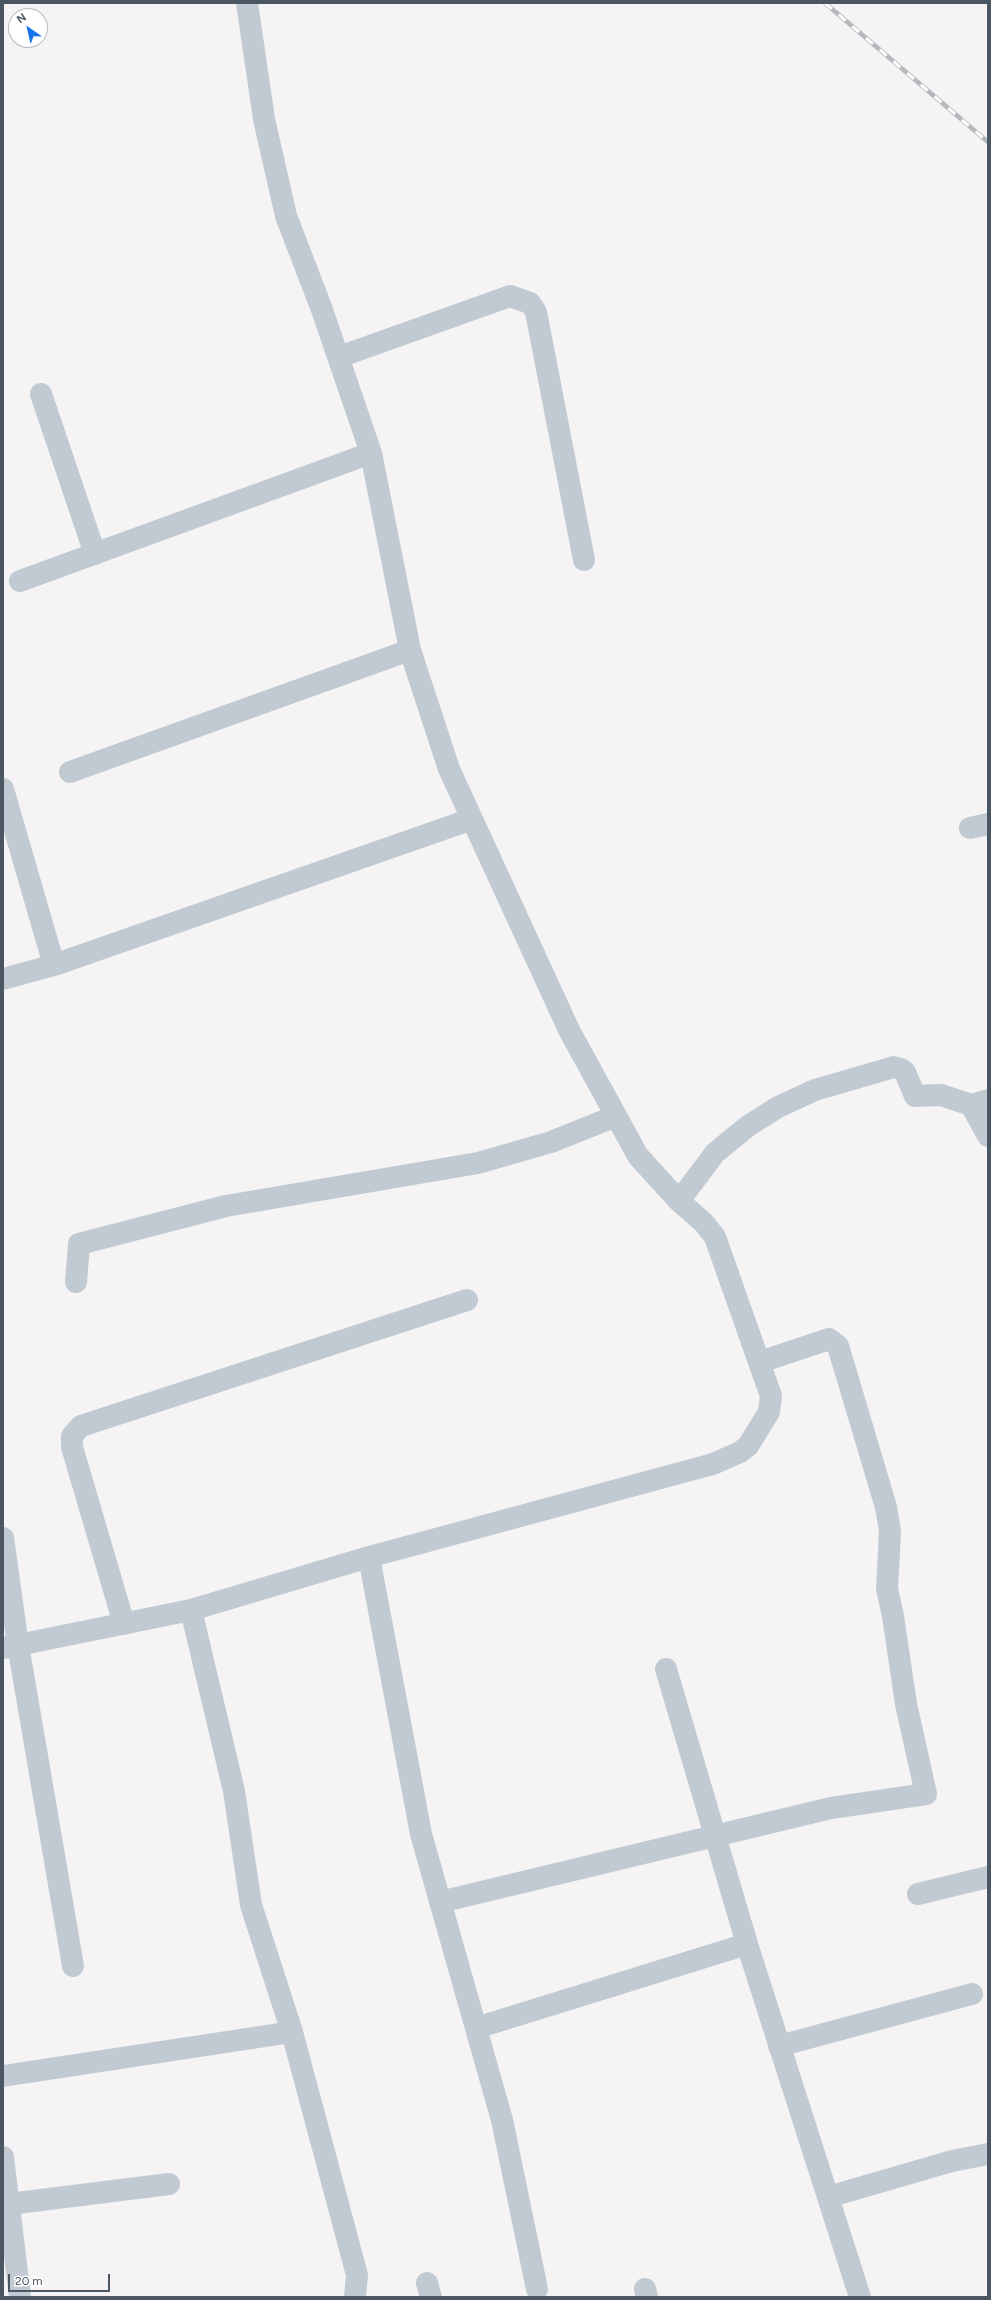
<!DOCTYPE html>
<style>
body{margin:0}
#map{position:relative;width:991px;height:2300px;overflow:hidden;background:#f5f3f3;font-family:Figtree,sans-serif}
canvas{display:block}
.frame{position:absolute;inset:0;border:4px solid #4a5661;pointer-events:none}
.north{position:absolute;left:8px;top:8px;width:40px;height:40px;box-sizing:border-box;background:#fff;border:1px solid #b7bbc0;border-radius:50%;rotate:326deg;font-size:11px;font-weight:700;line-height:16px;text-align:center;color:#4a5661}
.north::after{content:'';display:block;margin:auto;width:14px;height:18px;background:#1a73e8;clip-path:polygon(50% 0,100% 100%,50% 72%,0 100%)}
.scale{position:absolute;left:8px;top:2274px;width:102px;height:18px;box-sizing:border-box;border:2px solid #4a5661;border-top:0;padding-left:5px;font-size:12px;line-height:14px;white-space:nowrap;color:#4a5661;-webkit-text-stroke:3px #fff;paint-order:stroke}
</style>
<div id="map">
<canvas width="991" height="2300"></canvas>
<div class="frame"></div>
<div class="north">N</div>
<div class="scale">20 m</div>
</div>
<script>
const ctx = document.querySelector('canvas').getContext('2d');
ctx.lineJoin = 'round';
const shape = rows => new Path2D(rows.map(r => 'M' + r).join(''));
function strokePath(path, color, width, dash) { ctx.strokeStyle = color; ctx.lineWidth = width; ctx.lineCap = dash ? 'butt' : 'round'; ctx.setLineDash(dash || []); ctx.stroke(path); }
strokePath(shape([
 [339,357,510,296,530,303,536,312,584,560],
 [41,394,95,554],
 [20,581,371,453],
 [70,772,410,650],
 [3,789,54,965],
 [970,828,988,824],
 [3,979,54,965,472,819],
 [988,1100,971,1105,988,1136],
 [679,1201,715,1153,748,1126,778,1107,815,1090,894,1067,901,1069,905,1072,915,1096,941,1095,971,1105],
 [76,1282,79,1244,226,1206,478,1163,551,1142,616,1116],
 [3,1538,18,1645,73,1966],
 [369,1557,421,1834,502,2120,537,2289],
 [191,1610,234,1791,251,1905,292,2032,357,2275,355,2297],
 [124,1624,72,1447,72,1436,81,1426,467,1300],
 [3,1648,191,1610,369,1557,713,1464,740,1452,748,1446,769,1412,771,1396,715,1237,704,1223,679,1201,638,1156,569,1030,449,769,410,650,371,453,321,307,286,216,264,119,247,3],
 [666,1669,747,1944,860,2297],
 [918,1894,988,1877],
 [440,1902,831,1808,926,1794,906,1704,893,1616,887,1589,890,1531,886,1507,838,1346,829,1339,760,1362],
 [476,2028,747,1944],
 [779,2046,972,1994],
 [3,2076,292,2032],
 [3,2157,20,2297],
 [828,2197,952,2161,988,2154],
 [9,2204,169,2184],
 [427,2283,431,2297],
 [645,2289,647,2297]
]), '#c1cad2', 22);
const rail = shape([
 [825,3,988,142]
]);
strokePath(rail, '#b5b8bd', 4.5);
strokePath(rail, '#fff', 3, [9]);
</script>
